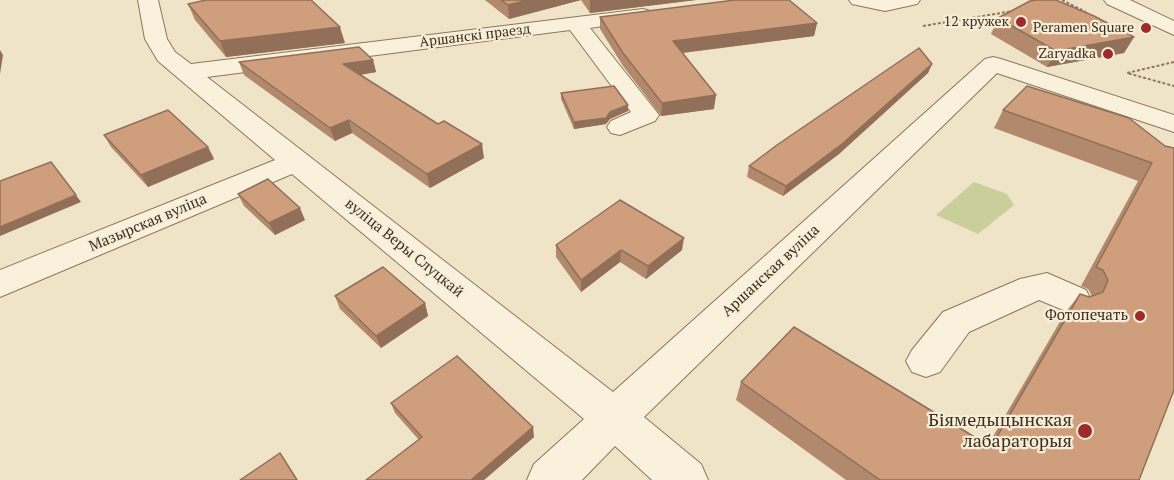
<!DOCTYPE html>
<meta charset="utf-8">
<style>
body{margin:0}
canvas{display:block;background:#f0e4c8}
</style>
<canvas width="1174" height="480"></canvas>
<script>
const ctx = document.querySelector('canvas').getContext('2d');
ctx.lineJoin = 'round';
function paint(path, color) { ctx.fillStyle = color; ctx.fill(path, 'evenodd'); }
const shape = rows => new Path2D(rows.map(r => 'M' + r).join(''));
function strokePath(path, color, width, dash) { ctx.strokeStyle = color; ctx.lineWidth = width; ctx.lineCap = dash ? 'butt' : 'round'; ctx.setLineDash(dash || []); ctx.stroke(path); }
function label(font, color, halo, rows, align = 'center') {
  ctx.font = font + ' "PT Serif",serif'; ctx.lineWidth = 4.5; ctx.setLineDash([]); ctx.textBaseline = 'middle'; ctx.strokeStyle = halo; ctx.fillStyle = color; for (const [text, x, y, turn = 0] of rows) {
    ctx.save(); ctx.translate(x, y); ctx.rotate((+turn || 0) * Math.PI / 180); ctx.textAlign = isNaN(turn) ? turn : align; if (halo) ctx.strokeText(text, 0, 0); ctx.fillText(text, 0, 0); ctx.restore();
  }
}
paint(shape([
 [974,182,1007,194,1014,205,978,234,936,215]
]), '#c9cf9b');
const minor = shape([
 [138,0,158,0,167,39,175,52,191,64,643,9,650,11,653,15,650,19,590,28,659,115,655,121,620,135,611,133,607,127,611,121,631,112,570,30,207,77,613,392,985,59,993,57,1001,59,1174,115,1174,132,997,73,644,417,701,464,708,480,652,480,615,446,582,480,527,480,534,464,584,419,292,174,0,297,0,270,275,160,158,61,145,39,138,0],
 [849,0,920,0,917,4,885,11,852,4,849,0],
 [1104,0,1130,0,1174,21,1174,35,1107,4,1104,0],
 [1047,273,1086,290,1091,300,1086,310,1073,314,1039,300,969,332,940,372,926,377,912,372,906,361,912,350,943,312,1020,279,1047,273]
]);
strokePath(minor, '#8d765c', 2);
strokePath(shape([
 [1062,0,1086,12],
 [923,26,1013,11],
 [1174,62,1127,73,1174,86]
]), '#8d765c', 2, [3, 2]);
paint(minor, '#faf1dc');
paint(shape([
 [485,0,696,0,590,13,581,0,509,19],
 [188,4,345,43,226,57,195,20],
 [600,17,817,23,814,36,683,53,714,109,661,116,623,66,600,29],
 [998,18,1134,37,1124,53,1047,67,991,34],
 [373,60,376,72,360,75,484,158,430,188,352,133,335,141,244,75,239,62],
 [932,64,928,73,839,154,783,196,747,177,749,166],
 [561,93,628,105,628,111,610,119,606,124,574,129,561,99],
 [1003,110,1165,146,1139,480,846,480,736,400,741,382,988,445,1065,313,1080,294,1089,297,1092,296,1088,289,1081,286,1138,181,994,128],
 [104,135,208,147,214,159,148,187,111,147],
 [238,194,305,220,275,235,244,206],
 [556,245,682,250,646,279,620,262,581,292,556,257],
 [335,296,425,303,428,316,381,348,340,309],
 [391,403,534,437,484,480,366,480,419,440,395,413]
]), '#b2896c');
paint(shape([
 [528,0,581,0,509,19,508,5],
 [590,0,696,0,590,13],
 [817,23,814,36,672,54,673,41],
 [340,27,345,43,226,57,220,41],
 [1134,37,1124,53,1047,67,1056,51],
 [0,50,3,55,0,74],
 [373,60,376,72,347,77,343,64],
 [932,64,928,73,839,154,783,196,786,186],
 [716,95,714,109,661,116,662,103],
 [628,105,628,111,610,119,606,124,574,129,574,122,610,112],
 [349,120,352,133,335,141,330,128],
 [482,144,484,158,430,188,427,174],
 [208,147,214,159,148,187,141,175],
 [76,195,81,202,0,236,0,227],
 [300,208,305,220,275,235,269,223],
 [684,238,682,250,646,279,648,266],
 [621,250,620,262,581,292,581,280],
 [425,303,428,316,381,348,376,336],
 [533,427,534,437,484,480,471,480]
]), '#916f58');
const building = shape([
 [206,0,311,0,340,27,220,41,188,4,206,0],
 [501,0,528,0,508,5,501,0],
 [735,0,789,0,817,23,673,41,716,95,662,103,623,53,600,17,735,0],
 [1036,0,1056,0,1094,16,1134,37,1056,51,998,18,1030,1,1036,0],
 [359,47,373,60,343,64,438,124,444,121,482,144,427,174,349,120,330,128,239,62,359,47],
 [919,48,932,64,842,144,786,186,749,166,777,145,919,48],
 [614,86,628,105,610,112,606,118,574,122,561,93,614,86],
 [1027,86,1129,118,1165,146,1174,148,1174,390,1139,480,880,480,741,382,794,327,991,447,1080,294,1089,297,1103,292,1108,280,1103,270,1096,267,1152,163,1003,110,1027,86],
 [168,110,208,147,141,175,104,135,168,110],
 [51,162,76,195,0,227,0,181,51,162],
 [268,179,300,208,269,223,238,194,268,179],
 [620,200,684,238,648,266,621,250,581,280,556,245,620,200],
 [383,267,425,303,376,336,335,296,383,267],
 [457,356,533,427,471,480,366,480,422,437,391,403,457,356],
 [280,453,297,480,240,480,280,453]
]);
paint(building, '#cf9f7d');
strokePath(building, '#916f58', 1.5);
for (const [x, y, r, color] of [
 [1021,22,6,"#9e2a2b"],
 [1146,28,6,"#9e2a2b"],
 [1108,54,6,"#9e2a2b"],
 [1140,316,6,"#9e2a2b"],
 [1085,431,8,"#9e2a2b"]
]) { const dot = new Path2D(); dot.arc(x, y, r, 0, 2 * Math.PI); ctx.fillStyle = color; ctx.fill(dot); strokePath(dot, '#f7eed8', 2); }
label('14px', '#3d2e20', '#f7eed8', [
 ["12 кружек",1009,22],
 ["Peramen Square",1134,28],
 ["Zaryadka",1096,54]
], 'right');
label('14px', '#3d2e20', '#f7eed8', [
 ["Аршанскі праезд",475,36,-7]
]);
label('15px', '#3d2e20', '#f7eed8', [
 ["Мазырская вуліца",148,223,-23],
 ["вуліца Веры Слуцкай",404,248,39],
 ["Аршанская вуліца",771,271,-43]
]);
label('15px', '#3d2e20', '#f7eed8', [
 ["Фотопечать",1128,316]
], 'right');
label('18px', '#3d2e20', '#f7eed8', [
 ["Біямедыцынская",1072,421],
 ["лабараторыя",1072,442]
], 'right');
</script>
